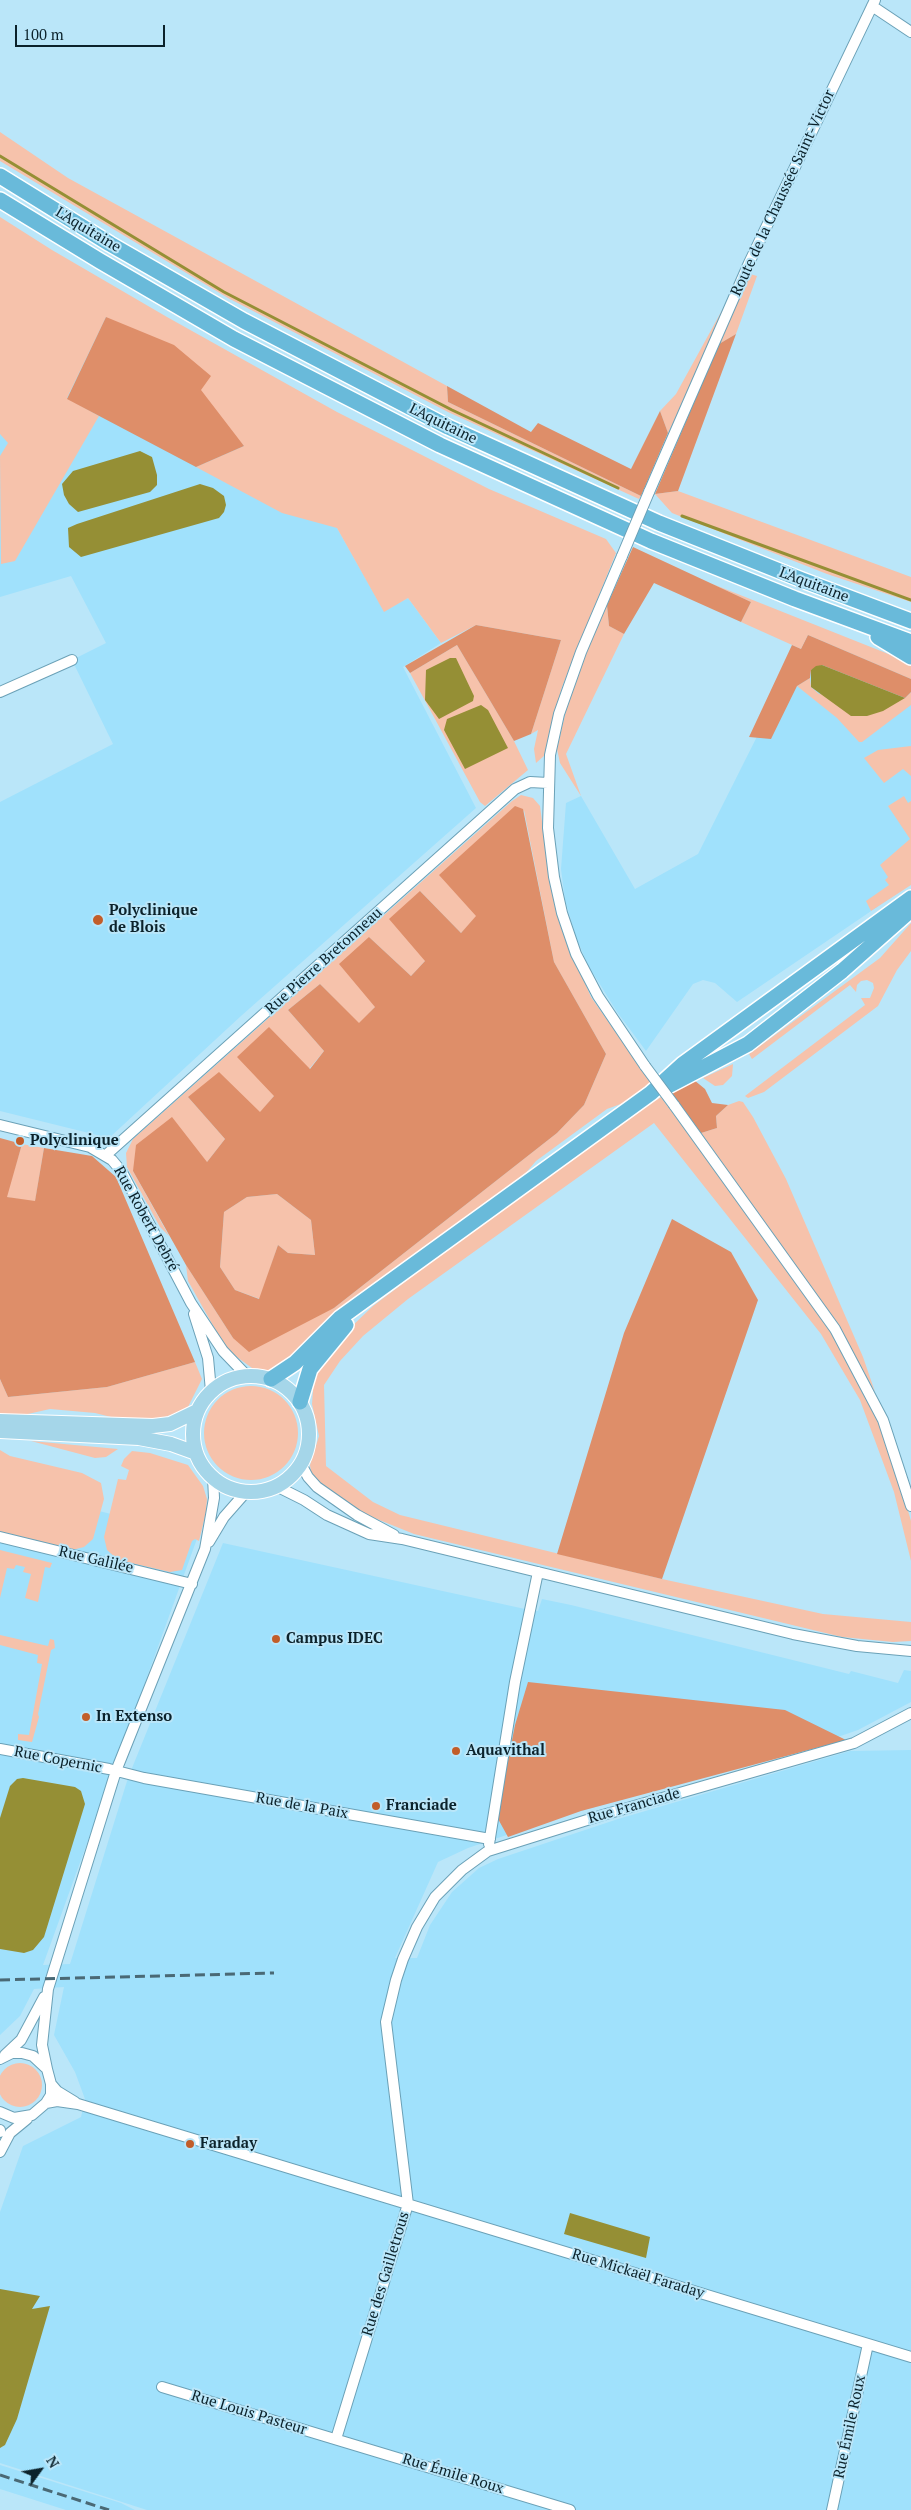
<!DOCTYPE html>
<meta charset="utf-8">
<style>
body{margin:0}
#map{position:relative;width:911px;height:2510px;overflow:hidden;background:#bae6f9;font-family:"PT Serif",serif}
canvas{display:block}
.north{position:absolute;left:15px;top:2445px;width:50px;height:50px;-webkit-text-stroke:4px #bae6f9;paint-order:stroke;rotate:58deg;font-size:14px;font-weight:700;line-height:20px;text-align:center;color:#0b222b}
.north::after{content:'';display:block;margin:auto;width:18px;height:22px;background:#0b222b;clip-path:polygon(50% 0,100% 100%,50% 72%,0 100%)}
.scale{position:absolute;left:15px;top:25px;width:150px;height:22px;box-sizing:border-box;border:2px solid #0b222b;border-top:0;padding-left:6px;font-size:15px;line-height:18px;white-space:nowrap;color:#0b222b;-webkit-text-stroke:4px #bae6f9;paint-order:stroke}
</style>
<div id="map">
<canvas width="911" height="2510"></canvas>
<div class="north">N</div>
<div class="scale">100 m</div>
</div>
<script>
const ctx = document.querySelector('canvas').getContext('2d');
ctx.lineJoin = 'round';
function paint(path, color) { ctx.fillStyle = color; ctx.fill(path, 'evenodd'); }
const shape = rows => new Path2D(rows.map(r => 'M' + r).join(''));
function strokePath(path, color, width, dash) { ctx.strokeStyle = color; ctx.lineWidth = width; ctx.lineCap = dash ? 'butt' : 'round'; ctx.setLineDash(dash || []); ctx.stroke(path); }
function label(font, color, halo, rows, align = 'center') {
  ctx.font = font + ' "PT Serif",serif'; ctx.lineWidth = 4; ctx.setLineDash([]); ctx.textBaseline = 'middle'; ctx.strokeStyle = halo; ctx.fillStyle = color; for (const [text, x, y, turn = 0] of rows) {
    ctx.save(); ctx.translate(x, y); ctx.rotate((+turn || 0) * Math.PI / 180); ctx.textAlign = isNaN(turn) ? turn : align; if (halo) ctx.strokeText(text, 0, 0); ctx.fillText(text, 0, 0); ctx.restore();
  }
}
paint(shape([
 [0,247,370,448,337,528,384,611,408,598,441,643,403,667,476,808,241,1016,109,1138,0,1111,0,802,113,744,72,660,106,643,71,576,0,597],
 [808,635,911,677,911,884,737,1002,715,983,703,980,693,984,646,1051,617,1012,588,965,576,937,565,900,561,869,566,803,581,796,635,889,698,854],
 [0,1486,198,1536,43,1965,70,1964,128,1778,223,1543,525,1609,538,1611,542,1599,571,1605,849,1674,851,1671,898,1683,904,1670,911,1671,911,1702,858,1730,826,1741,560,1817,468,1848,438,1862,395,1958,417,1958,430,1925,452,1892,479,1868,498,1859,618,1819,850,1751,911,1750,911,2510,147,2510,0,2463,0,2212,23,2146,81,2117,85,2099,75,2072,54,2035,64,1987,34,1989,20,2016,0,2035],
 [0,2465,121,2503,135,2510,66,2510,0,2489]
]), '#a0e1fc');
paint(shape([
 [0,132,68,178,447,386,448,402,641,496,639,499,448,412,228,298,0,161],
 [0,217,52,250,167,317,337,412,489,489,606,539,616,553,562,687,545,755,536,763,534,749,538,730,531,734,561,640,476,625,441,643,408,598,384,612,337,528,282,513,196,467,244,446,106,317,67,398,99,416,15,561,1,564,0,456,8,443,0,434],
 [750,274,757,276,736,334,719,344],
 [726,303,688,395,668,433,660,411,676,394],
 [678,491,911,577,911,602,827,574,672,513,655,494],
 [710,583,911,663,911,679,808,635,801,649,741,622,751,602],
 [607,605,609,626,624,634,566,754,581,796,560,763,557,749,567,706,582,662],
 [457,645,514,741,528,770,485,806,480,802,410,673],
 [810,678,811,687,819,694,905,698,911,692,911,705,862,742,859,742,837,718,797,686],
 [911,746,911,776,903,769,884,783,864,758,878,750],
 [521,795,533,798,540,806,550,883,570,948,591,997,652,1084,629,1101,607,1109,536,1161,518,1182,283,1366,270,1371,252,1368,230,1352,216,1331,188,1281,186,1265,233,1338,334,1308,557,1133,584,1105,606,1054,554,962,524,810,477,916,461,933,420,891,425,961,411,976,369,937,375,1007,359,1024,320,984,288,1010,324,1051,309,1069,274,1096,260,1113,188,1097,225,1139,207,1162,133,1171,169,1236,160,1227,127,1167,126,1153,133,1139,512,801],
 [904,796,908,803,911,801,911,885,871,911,866,901,889,885,885,880,888,877,880,865,910,839,888,806],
 [911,923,911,951,897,970,878,1006,764,1092,748,1098,745,1096,865,1005,861,998,870,998,874,988,873,983,867,980,861,981,857,985,856,992,850,985,752,1059,749,1054,880,958],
 [733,1064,732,1076,723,1085,715,1086,703,1078],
 [661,1097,819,1312,859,1382,862,1393,870,1400,886,1435,911,1521,911,1561,894,1492,860,1400,821,1334,654,1123,408,1299,363,1336,340,1361,324,1385,326,1466,373,1502,400,1515,662,1579,823,1614,911,1622,911,1641,893,1642,842,1637,414,1534,362,1513,312,1478,310,1465,319,1436,312,1404,314,1376,325,1357,348,1330,373,1306,439,1256,638,1110],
 [739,1101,743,1102,753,1117,786,1179,863,1357,875,1392,841,1330,701,1133,717,1128,716,1116,728,1105],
 [22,1144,44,1148,35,1202,6,1197],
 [277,1194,311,1220,315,1255,288,1253,278,1245,260,1299,235,1290,220,1267,224,1212,247,1197],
 [195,1362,202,1379,187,1409,165,1417,131,1422,95,1413,50,1409,19,1416,0,1414,0,1379,8,1397,107,1387],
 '204 1433a47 47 0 1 1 94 0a47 47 0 1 1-94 0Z',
 [31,1441,118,1449,106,1457,95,1458],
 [0,1450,10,1456,82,1473,101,1483,104,1499,93,1539,84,1547,72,1550,0,1532],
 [132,1451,150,1453,188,1465,203,1486,207,1499,206,1512,199,1541,195,1539,192,1541,182,1570,170,1572,118,1560,107,1550,104,1537,118,1479,126,1480,129,1470,121,1466,124,1459],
 [0,1550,52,1563,50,1568,45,1567,38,1602,25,1598,31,1574,23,1572,25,1567,16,1565,14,1569,7,1568,0,1598],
 [0,1635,48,1646,50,1639,54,1640,55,1648,51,1650,38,1714,39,1717,32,1742,18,1740,18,1734,29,1735,42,1664,37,1663,38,1655,0,1645],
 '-2 2085a22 22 0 1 1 44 0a22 22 0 1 1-44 0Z'
]), '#f6c2ab');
paint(shape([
 [106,317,174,345,211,376,201,390,244,446,196,467,67,399],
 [736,334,678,491,655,494,719,344],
 [447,386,531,432,538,423,631,469,660,411,668,433,641,496,448,402],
 [633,547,751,602,741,622,654,583,624,634,609,626,607,605],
 [476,625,561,640,531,734,514,741,457,645,410,673,405,666],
 [808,635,911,679,911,692,905,698,822,665,811,670,810,678,797,686,771,739,749,737,792,645,801,649],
 [515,806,523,809,554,962,606,1054,584,1105,557,1133,334,1308,249,1352,233,1338,186,1265,133,1171,136,1145,172,1117,207,1162,225,1139,188,1097,219,1072,260,1112,274,1096,237,1057,269,1027,310,1069,324,1051,288,1010,320,984,359,1023,375,1007,339,964,369,937,411,976,425,961,389,919,420,891,461,933,476,916,439,875],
 [277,1194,311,1220,315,1255,288,1253,278,1245,259,1299,235,1290,220,1267,224,1212,247,1197],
 [694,1080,705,1089,712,1103,728,1105,716,1116,717,1128,701,1133,670,1091],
 [0,1138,22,1144,7,1197,35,1201,44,1148,92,1156,116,1177,195,1362,107,1387,8,1397,0,1379],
 [672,1219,731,1252,758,1300,662,1579,557,1554,624,1333],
 [528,1682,785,1710,846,1740,581,1811,508,1837,497,1817,515,1725]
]), '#de8e69');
paint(shape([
 [140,451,152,457,157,475,157,485,150,492,78,512,69,504,64,495,62,484,73,471],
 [200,484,213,488,224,496,226,505,224,512,219,518,81,557,69,547,68,528,77,524],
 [450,658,456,658,474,696,473,701,439,719,425,700,426,670],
 [822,665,905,698,883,711,867,716,851,716,811,687,811,670,816,666],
 [481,705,488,710,508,748,465,769,444,730,447,719],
 [23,1778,75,1787,81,1791,85,1804,44,1937,33,1950,24,1953,0,1949,0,1818,10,1786,17,1779],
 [570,2213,650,2237,646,2258,564,2234],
 [0,2289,40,2296,32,2309,50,2306,17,2419,5,2445,0,2448]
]), '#958f35');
strokePath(shape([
 [0,156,224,292,452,410,618,488],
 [682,516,911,600]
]), '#958f35', 3);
const minor = shape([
 [872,6,911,32],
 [649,492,749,263,875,0],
 [622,556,581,652,559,714,550,755,548,828,554,877,562,913,576,954,598,996,645,1066],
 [0,692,72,660],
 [674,1105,835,1329,883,1420,911,1506],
 [0,1125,90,1147,112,1160,122,1172,191,1303,223,1351,247,1376],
 [106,1155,515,789,530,782,548,783],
 [194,1314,208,1358,211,1391],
 [301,1464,308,1477,317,1487,357,1515,394,1535],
 [276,1486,304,1500,327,1515,369,1534,402,1539,793,1634,857,1646,911,1651],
 [0,1537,192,1584],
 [209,1542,224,1517,246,1492],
 [0,1749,109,1769,144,1778,490,1839],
 [489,1844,515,1682,538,1572],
 [5,2055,21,2040,44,1997],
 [0,2059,12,2053,22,2053,33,2056,47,2069,51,2084,51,2095,46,2103,32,2115,14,2118,0,2112],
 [47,2069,42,2045,48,1989,116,1771,205,1549,214,1498,213,1477],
 [51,2084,57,2091,75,2102],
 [46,2103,57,2101,78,2104,911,2357],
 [0,2130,0,2132],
 [0,2152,10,2133,27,2119],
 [162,2387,570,2510],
 [336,2439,408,2204,386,2022,396,1980,403,1959,417,1927,435,1897,462,1870,488,1851,603,1815,854,1743,911,1713],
 [832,2510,868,2344]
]);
const major = shape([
 '193 1434a58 58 0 1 1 116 0a58 58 0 1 1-116 0Z',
 [0,1421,153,1426,170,1424,197,1411],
 [0,1431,139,1438,171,1444,196,1453]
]);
const highway = shape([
 [0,176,110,244,244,321,448,427,659,523,802,580,911,621],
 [0,200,100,261,234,339,440,445,651,541,795,599,911,642],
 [878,637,911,657],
 [664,1088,748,1044,842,971,911,910],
 [271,1379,295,1363,340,1318,651,1093,683,1064,911,898],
 [300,1402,310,1369,346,1325]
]);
strokePath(minor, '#6ba1b7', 12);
strokePath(major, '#fff', 16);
strokePath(highway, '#fff', 18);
strokePath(minor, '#fff', 10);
strokePath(major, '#a5d6e9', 14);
strokePath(highway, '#69bada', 15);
strokePath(shape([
 [0,1980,274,1973],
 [0,2475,109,2510]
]), '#4a6975', 3, [10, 5]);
const minorBridge = shape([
 [622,556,649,492],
 [645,1066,674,1105]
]);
strokePath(minorBridge, '#6ba1b7', 12, []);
strokePath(minorBridge, '#fff', 10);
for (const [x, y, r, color] of [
 [98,920,6,"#c25d29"],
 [20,1141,5,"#c25d29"],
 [276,1639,5,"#c25d29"],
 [86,1717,5,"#c25d29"],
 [456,1751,5,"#c25d29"],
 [376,1806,5,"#c25d29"],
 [190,2144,5,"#c25d29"]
]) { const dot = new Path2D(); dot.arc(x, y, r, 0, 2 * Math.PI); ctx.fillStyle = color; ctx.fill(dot); strokePath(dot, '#bae6f9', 2); }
label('15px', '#0b222b', '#bae6f9', [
 ["Route de la Chaussée Saint-Victor",783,193,-65],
 ["L'Aquitaine",88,230,31],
 ["L'Aquitaine",443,424,26],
 ["L'Aquitaine",814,585,21],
 ["Rue Pierre Bretonneau",324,961,-42],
 ["Rue Robert Debré",146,1219,61],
 ["Rue Galilée",96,1560,13],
 ["Rue Copernic",58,1760,11],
 ["Rue de la Paix",302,1806,10],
 ["Rue Franciade",634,1806,-16],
 ["Rue des Gailletrous",386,2274,-73],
 ["Rue Mickaël Faraday",638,2274,17],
 ["Rue Louis Pasteur",249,2413,17],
 ["Rue Émile Roux",850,2427,-78],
 ["Rue Émile Roux",453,2474,17]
]);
label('bold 15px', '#0b222b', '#bae6f9', [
 ["Polyclinique",109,911],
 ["de Blois",109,928],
 ["Polyclinique",30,1141],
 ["Campus IDEC",286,1639],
 ["In Extenso",96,1717],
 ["Aquavithal",466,1751],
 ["Franciade",386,1806],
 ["Faraday",200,2144]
], 'left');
</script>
